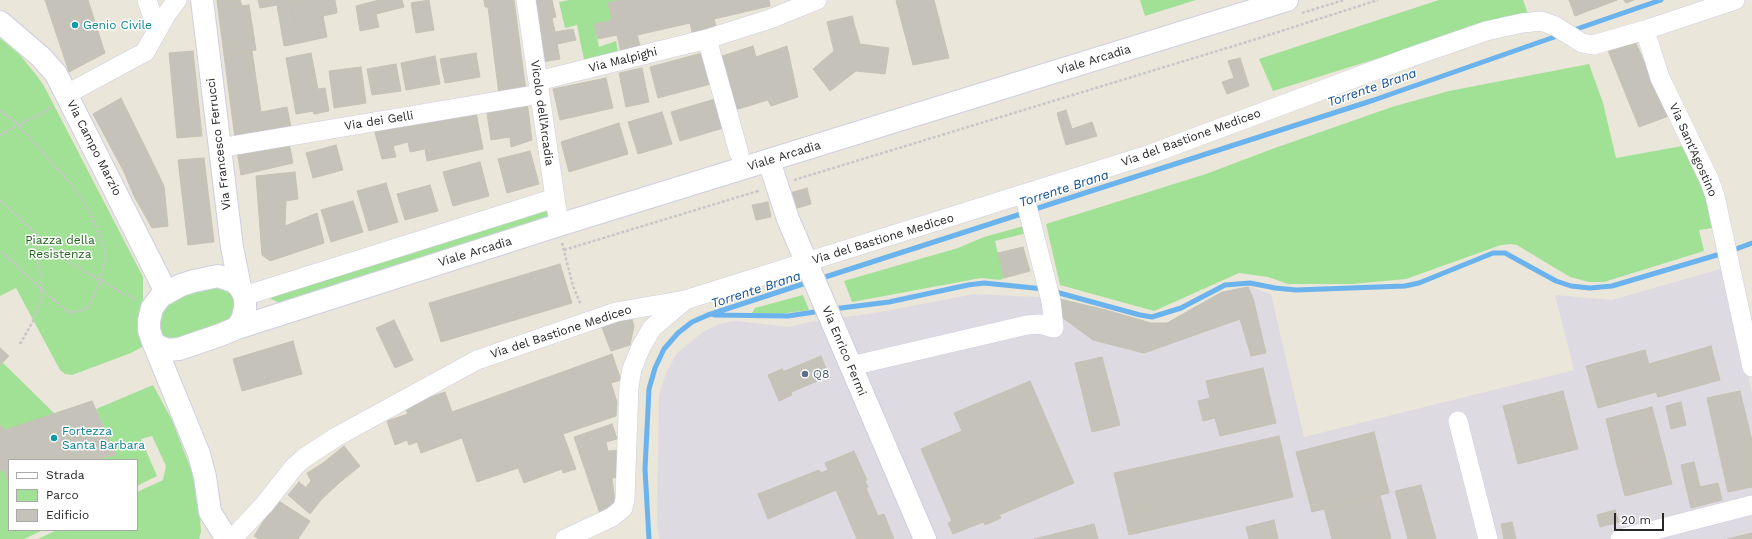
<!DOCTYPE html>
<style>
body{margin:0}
#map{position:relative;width:1752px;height:539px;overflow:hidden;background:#eae6d9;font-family:"Work Sans",sans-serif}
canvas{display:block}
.legend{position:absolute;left:8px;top:459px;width:130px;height:72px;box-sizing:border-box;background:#fff;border:1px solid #a9a9a9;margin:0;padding:5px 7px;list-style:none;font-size:12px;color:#272727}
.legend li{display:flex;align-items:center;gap:8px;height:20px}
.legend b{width:20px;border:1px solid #a9a9a9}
.scale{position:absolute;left:1614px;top:513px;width:50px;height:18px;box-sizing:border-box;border:2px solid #272727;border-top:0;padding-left:5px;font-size:12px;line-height:14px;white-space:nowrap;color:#272727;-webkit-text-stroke:3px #fff;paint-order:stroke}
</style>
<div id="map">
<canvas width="1752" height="539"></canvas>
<ul class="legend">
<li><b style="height:5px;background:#fff"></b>Strada</li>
<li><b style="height:11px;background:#a1e195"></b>Parco</li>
<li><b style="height:11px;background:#c5c2b9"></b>Edificio</li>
</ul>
<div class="scale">20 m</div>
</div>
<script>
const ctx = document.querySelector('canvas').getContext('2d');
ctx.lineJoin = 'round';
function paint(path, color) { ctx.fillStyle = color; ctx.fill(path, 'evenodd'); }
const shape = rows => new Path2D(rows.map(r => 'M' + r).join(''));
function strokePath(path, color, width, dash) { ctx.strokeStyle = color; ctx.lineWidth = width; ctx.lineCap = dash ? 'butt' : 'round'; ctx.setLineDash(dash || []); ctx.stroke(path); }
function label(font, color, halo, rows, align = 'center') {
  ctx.font = font + ' "Work Sans",sans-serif'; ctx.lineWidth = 3; ctx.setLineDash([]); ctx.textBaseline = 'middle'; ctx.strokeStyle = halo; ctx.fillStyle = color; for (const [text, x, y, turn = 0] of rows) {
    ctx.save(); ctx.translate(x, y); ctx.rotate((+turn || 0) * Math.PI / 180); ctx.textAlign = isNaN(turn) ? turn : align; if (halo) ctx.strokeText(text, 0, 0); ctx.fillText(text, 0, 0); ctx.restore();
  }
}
paint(shape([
 [1724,268,1752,393,1752,539,659,539,657,523,659,396,666,373,677,353,703,332,719,324,735,321,790,327,810,322,881,312,974,294,1056,298,1106,310,1151,323,1167,323,1222,292,1249,286,1271,294,1304,437,1574,370,1555,295,1612,300]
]), '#dedae2');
paint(shape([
 [569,0,620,0,609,3,612,20,594,24,599,47,616,41,619,57,585,65,577,25,565,28,559,2],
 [1140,0,1196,0,1145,16],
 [1439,0,1523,0,1529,17,1488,24,1273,91,1259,59],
 [0,38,20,55,37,76,44,86,143,277,143,337,142,347,131,353,72,375,65,374,60,370,16,288,0,296],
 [1589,64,1603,103,1616,158,1682,146,1711,207,1714,225,1712,228,1699,230,1704,251,1604,282,1589,282,1570,277,1517,245,1511,244,1501,245,1406,279,1352,284,1288,284,1268,277,1239,273,1154,311,1060,285,1046,224,1206,174,1272,149,1392,107,1449,91],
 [552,205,550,216,547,219,280,303,271,299,269,295],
 [1024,226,1027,233,995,241,1004,278,1000,280,981,278,852,302,844,281,958,248,984,237],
 [207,285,226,289,235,297,234,319,170,341,155,331,166,301],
 [803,295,809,310,780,314,752,313,755,308],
 [3,363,55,414,5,430,0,425,0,365],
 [153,385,172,420,192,472,199,501,201,532,199,539,38,539,57,530,137,530,137,492,163,480,166,466,152,436,141,439,157,476,137,486,137,460,92,460,116,455,96,409],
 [5,470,6,478,9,478,9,530,43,530,24,539,0,539,0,471]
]), '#a1e195');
strokePath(shape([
 [1571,31,1661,0],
 [1032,210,1374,100,1560,35],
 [1736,249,1752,243],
 [819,279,1024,213],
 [1052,291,1140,315,1152,317,1181,308,1225,285,1250,283,1275,288,1296,290,1405,286,1419,283,1493,253,1505,253,1556,281,1571,286,1590,288,1612,286,1717,255],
 [833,309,889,302,968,285,984,283,1044,289],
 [714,315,788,316,821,311],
 [649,539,645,469,649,389,655,368,664,349,678,333,692,322,708,315,809,282]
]), '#6bb3ed', 5);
const building = shape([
 [45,0,88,0,105,53,69,72,45,0],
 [217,0,240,0,242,6,218,9,217,0],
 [258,0,290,0,300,43,284,46,277,5,260,8,258,0],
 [290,0,335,0,337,13,323,16,327,37,300,43,290,0],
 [379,0,402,0,404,7,376,14,379,27,360,31,356,6,379,0],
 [429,0,434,30,416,33,411,3,429,0],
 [484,0,514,0,526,91,499,95,488,7,485,7,484,0],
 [535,0,552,0,556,17,552,18,555,32,573,29,576,40,557,44,560,59,542,62,535,0],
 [620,0,769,0,770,6,714,19,717,30,693,36,690,23,637,35,641,49,621,53,617,35,598,39,594,24,612,20,608,3,620,0],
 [900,0,934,0,949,58,913,65,896,1,900,0],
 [1569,0,1617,0,1575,16,1569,0],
 [1624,0,1634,0,1626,3,1624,0],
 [249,5,256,50,224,55,218,9,249,5],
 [852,16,860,44,889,48,885,74,856,71,830,91,813,69,834,51,827,22,852,16],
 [1634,39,1669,116,1639,127,1607,48,1634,39],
 [753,46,756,57,787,46,798,97,771,106,768,100,735,110,719,57,753,46],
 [193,51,202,136,177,138,169,53,193,51],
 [252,51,261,112,287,107,291,127,235,138,224,55,252,51],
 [311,53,318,89,325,88,329,111,314,114,313,111,296,114,286,58,311,53],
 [476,53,480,77,445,83,440,59,476,53],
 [702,53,711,84,658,98,650,67,702,53],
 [435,56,440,84,406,90,401,63,435,56],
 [1240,58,1249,86,1227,94,1222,82,1234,78,1228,61,1240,58],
 [396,64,401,91,372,95,367,69,396,64],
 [361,67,366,103,334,108,329,71,361,67],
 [642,68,649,102,626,107,619,73,642,68],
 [606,78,613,108,560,120,553,89,606,78],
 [121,98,151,159,124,172,93,114,121,98],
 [715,99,723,128,680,141,671,112,715,99],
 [527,101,532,140,511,147,510,137,491,140,486,107,527,101],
 [1066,110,1072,129,1092,122,1097,136,1066,145,1057,113,1066,110],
 [476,112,483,149,427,161,425,149,410,152,408,142,393,146,396,157,382,159,374,129,476,112],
 [662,112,672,144,638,154,628,122,662,112],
 [619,123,628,154,569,172,561,142,619,123],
 [289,143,293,163,241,175,237,151,289,143],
 [336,145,343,170,313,178,306,153,336,145],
 [530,151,539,184,507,193,498,159,530,151],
 [204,158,214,242,188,245,178,160,204,158],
 [151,159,164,186,168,226,152,228,134,196,124,172,151,159],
 [480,162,489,196,453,206,443,172,480,162],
 [295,172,298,199,286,201,285,226,317,213,324,243,270,261,262,255,256,176,295,172],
 [386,183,398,222,369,231,357,191,386,183],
 [430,185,438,211,405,220,397,194,430,185],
 [807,188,811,204,794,209,790,193,807,188],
 [353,201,363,232,331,242,321,210,353,201],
 [768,202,771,217,756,220,752,205,768,202],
 [1023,247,1030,271,1004,278,998,253,1023,247],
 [560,264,572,303,441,342,429,303,560,264],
 [1248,287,1253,298,1266,353,1251,356,1240,319,1144,353,1093,340,1063,318,1056,298,1106,310,1151,323,1167,323,1222,292,1248,287],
 [631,315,634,326,630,345,611,351,601,325,631,315],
 [394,320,413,360,395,368,376,328,394,320],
 [293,341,302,374,242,391,233,359,293,341],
 [1711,346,1720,380,1658,397,1656,392,1598,408,1586,366,1645,350,1649,364,1711,346],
 [0,348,9,356,0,365,0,348],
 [612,354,621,380,611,383,617,402,616,416,563,434,576,469,563,473,562,469,524,483,518,468,477,482,462,438,421,453,405,406,445,392,452,412,612,354],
 [821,356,829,376,789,393,780,373,821,356],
 [1102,357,1120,425,1092,432,1075,363,1102,357],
 [1263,368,1276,423,1220,436,1215,418,1203,421,1198,401,1210,398,1206,381,1263,368],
 [782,369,784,372,780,373,789,393,791,392,792,395,779,401,768,375,782,369],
 [1030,381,1074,483,999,515,1001,518,985,525,983,522,953,534,948,523,952,521,921,449,962,431,954,413,1030,381],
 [1563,391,1578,449,1518,464,1503,406,1563,391],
 [1740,391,1752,441,1752,487,1728,492,1707,398,1740,391],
 [92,401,116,455,92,460,9,460,9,478,6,478,5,470,0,471,0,425,5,430,92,401],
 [1681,402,1686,425,1671,429,1666,406,1681,402],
 [1652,407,1664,453,1617,465,1606,419,1652,407],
 [408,414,417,442,409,445,407,440,395,445,387,421,408,414],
 [612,424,617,439,606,442,608,451,620,450,623,477,612,478,616,510,600,514,574,437,612,424],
 [1374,432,1389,493,1312,512,1296,452,1374,432],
 [1279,436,1293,497,1129,535,1114,473,1279,436],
 [344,446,360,466,339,483,323,463,344,446],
 [854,451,867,480,865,481,868,487,866,488,878,516,884,514,894,539,857,539,836,490,768,519,758,494,819,470,821,473,828,470,825,463,854,451],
 [1664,453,1672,484,1625,496,1617,465,1664,453],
 [1694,462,1700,487,1718,483,1722,500,1691,508,1681,465,1694,462],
 [323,463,339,483,321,500,306,487,311,481,307,473,323,463],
 [299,482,321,500,310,514,288,495,299,482],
 [1421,485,1436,539,1408,539,1395,491,1421,485],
 [1380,495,1391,539,1332,539,1324,508,1380,495],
 [277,500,310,521,298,539,259,539,254,536,277,500],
 [1615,510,1619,522,1600,527,1597,515,1615,510],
 [1274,520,1278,539,1249,539,1246,527,1274,520],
 [1512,522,1516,539,1504,539,1501,524,1512,522],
 [1094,524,1098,539,1034,539,1094,524],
 [1752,533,1752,539,1727,539,1752,533]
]);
paint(building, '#c5c2b9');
strokePath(building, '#c5c2b3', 1);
const minor = shape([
 [147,0,157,30],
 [526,0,559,225],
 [1645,30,1660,78,1709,179,1715,196,1752,367],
 [707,39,770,19,817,0],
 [538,81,707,39,739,153],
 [67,94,145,52,166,15,177,0],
 [219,148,540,94],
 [244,296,555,198],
 [851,366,1027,325,1039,324,1054,328,1051,301,1024,194],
 [1458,421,1488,539],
 [232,539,264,505,294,467,304,458,336,437,477,360,616,312,685,300,1151,154,1408,58,1486,31,1522,23,1541,21,1555,26,1582,43,1593,45,1645,30,1735,0],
 [565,539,612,517,623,508,625,499,629,386,632,369,641,347,652,328,684,301],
 [1620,539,1752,505]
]);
const tertiary = shape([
 [202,0,232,247,240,287],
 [0,22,41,57,56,74,166,292],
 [769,161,788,219,925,539],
 [237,328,559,225,1287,0],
 [156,345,167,350,179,349,220,335,237,328,243,318,245,308,245,297,240,287,233,281,218,276,194,281,181,285,161,296,152,308,149,321,149,330,152,339,199,454,205,477,210,512,227,539]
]);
strokePath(minor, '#cecee1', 20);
strokePath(tertiary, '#cecee1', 24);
strokePath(shape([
 [1302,13,1344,0],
 [0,111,18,125,74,187,90,213,104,247,105,260,100,281,89,306,84,310,73,312,67,311,41,289,0,250],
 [0,135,52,107],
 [794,180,1250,41,1378,0],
 [0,200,56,252,83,271,136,300],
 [562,243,573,286,581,305],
 [564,250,758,191,757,190],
 [20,344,33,321,41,298,40,271,34,234]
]), '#c7c7c7', 2.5, [3, 2]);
strokePath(minor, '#fff', 19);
strokePath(tertiary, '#fff', 22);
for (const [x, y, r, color] of [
 [75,25,4,"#0f9aa8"],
 [805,374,4,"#5c6f8a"],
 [54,438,4,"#0f9aa8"]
]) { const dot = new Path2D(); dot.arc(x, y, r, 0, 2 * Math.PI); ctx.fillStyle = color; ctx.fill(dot); strokePath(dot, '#fff', 1.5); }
label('12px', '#0d838f', '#fff', [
 ["Genio Civile",83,25],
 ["Fortezza",62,431],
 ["Santa Barbara",62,445]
], 'left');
label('12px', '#272727', '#fff', [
 ["Via Malpighi",623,60,-14],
 ["Viale Arcadia",1094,60,-17],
 ["Vicolo dell'Arcadia",542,113,82],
 ["Via dei Gelli",379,121,-9],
 ["Via del Bastione Mediceo",1191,138,-20],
 ["Via Francesco Ferrucci",219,144,-97],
 ["Via Campo Marzio",94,148,63],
 ["Via Sant'Agostino",1693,150,66],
 ["Viale Arcadia",784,156,-17],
 ["Via del Bastione Mediceo",883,239,-17],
 ["Viale Arcadia",475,252,-17],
 ["Via del Bastione Mediceo",561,332,-18],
 ["Via Enrico Fermi",844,351,67]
]);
label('12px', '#1c6319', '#fff', [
 ["Piazza della",60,240],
 ["Resistenza",60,254]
]);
label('12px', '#4e5e75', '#fff', [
 ["Q8",813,374]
], 'left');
label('italic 13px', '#0e4f95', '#fff', [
 ["Torrente Brana",1372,88,-19],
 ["Torrente Brana",1064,189,-18],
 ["Torrente Brana",756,290,-18]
]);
</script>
